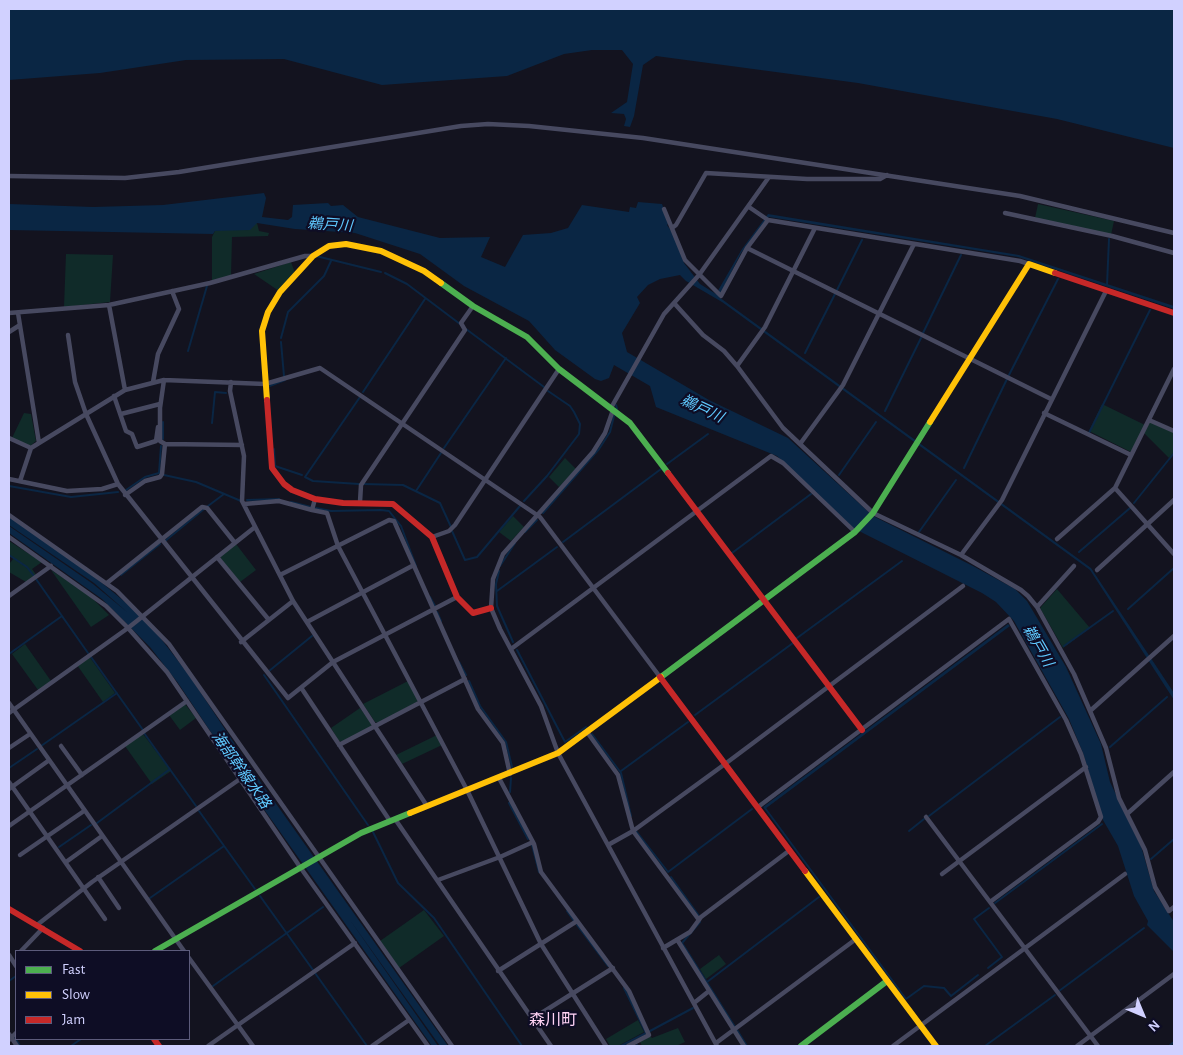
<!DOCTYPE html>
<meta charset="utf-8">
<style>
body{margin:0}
#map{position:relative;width:1183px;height:1055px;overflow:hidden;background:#13131f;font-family:"Alegreya Sans",sans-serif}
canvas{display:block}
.frame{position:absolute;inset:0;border:10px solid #d1d1ff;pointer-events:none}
.legend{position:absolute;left:15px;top:950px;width:175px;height:90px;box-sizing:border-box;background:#0e0d25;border:1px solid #5c5b7c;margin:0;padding:6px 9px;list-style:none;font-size:15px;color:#d1d1ff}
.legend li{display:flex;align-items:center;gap:10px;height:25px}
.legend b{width:25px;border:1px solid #5c5b7c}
.north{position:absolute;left:1118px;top:990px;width:50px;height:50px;-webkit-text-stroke:4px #0e0d25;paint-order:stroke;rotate:135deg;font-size:14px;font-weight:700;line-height:20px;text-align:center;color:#d1d1ff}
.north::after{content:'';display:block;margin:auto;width:18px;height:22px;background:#d1d1ff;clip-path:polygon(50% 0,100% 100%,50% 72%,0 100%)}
</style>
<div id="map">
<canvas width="1183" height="1055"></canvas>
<div class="frame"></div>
<ul class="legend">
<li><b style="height:6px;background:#4caf50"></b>Fast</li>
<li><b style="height:6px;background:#ffc107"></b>Slow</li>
<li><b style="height:6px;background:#c62828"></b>Jam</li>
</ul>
<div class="north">N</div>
</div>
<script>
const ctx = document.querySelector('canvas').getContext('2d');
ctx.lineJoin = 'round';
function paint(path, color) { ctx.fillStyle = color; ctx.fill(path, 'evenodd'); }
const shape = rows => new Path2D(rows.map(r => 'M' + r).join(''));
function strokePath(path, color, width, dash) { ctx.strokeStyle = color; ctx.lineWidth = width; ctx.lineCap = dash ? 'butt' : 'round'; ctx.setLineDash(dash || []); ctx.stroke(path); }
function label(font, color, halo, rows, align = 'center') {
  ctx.font = font + ' "Alegreya Sans","Noto Sans JP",sans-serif'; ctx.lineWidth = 4.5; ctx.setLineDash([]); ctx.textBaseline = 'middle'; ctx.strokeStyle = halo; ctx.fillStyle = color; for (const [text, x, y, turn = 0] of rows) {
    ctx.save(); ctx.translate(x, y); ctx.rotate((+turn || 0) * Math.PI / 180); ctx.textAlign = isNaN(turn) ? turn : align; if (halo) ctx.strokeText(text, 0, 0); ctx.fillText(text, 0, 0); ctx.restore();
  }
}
paint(shape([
 [1038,204,1114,221,1111,235,1035,218],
 [257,223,259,231,269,233,268,236,232,237,231,276,212,281,212,237,215,231],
 [66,254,113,255,110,302,64,307],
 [291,262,295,273,279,291,254,274],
 [1102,404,1145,425,1131,452,1089,431],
 [24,413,31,414,36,441,30,446,12,438],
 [1150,422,1174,433,1174,452,1169,458,1144,433],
 [565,458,576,469,559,487,549,477],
 [513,516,524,527,511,541,499,532],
 [9,541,42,562,32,569,37,576,26,582,9,572,9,564,14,558,9,555],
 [236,544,256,570,240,582,221,559,221,555],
 [51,570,88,594,109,615,91,627],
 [1057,589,1090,628,1063,648,1040,608],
 [25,644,51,681,38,690,12,654],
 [89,656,115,693,103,702,77,665],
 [408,681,418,700,417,702,378,723,375,722,363,704],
 [185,704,196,718,180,730,169,715],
 [360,708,372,724,371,727,342,742,339,741,331,728],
 [143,734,171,771,152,784,125,746],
 [437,735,442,745,402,764,396,755],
 [424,910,444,936,399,968,380,941],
 [719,955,726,964,706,979,700,969],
 [638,1020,644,1032,618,1046,610,1046,606,1039],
 [678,1028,685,1042,676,1046,642,1046,640,1042,650,1036,652,1038]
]), '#102b29');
paint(shape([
 [9,9,1174,9,1174,148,1057,119,858,83,656,56,643,65,634,116,630,127,624,126,626,119,624,114,611,113,627,102,633,64,622,50,592,50,564,54,507,76,382,85,284,59,186,60,100,73,9,80],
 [264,193,266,198,262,217,288,220,292,217,293,205,328,203,331,206,343,205,358,217,440,238,490,237,481,257,505,267,523,235,551,233,568,228,582,205,629,212,630,207,636,208,638,202,662,204,669,223,667,225,674,235,684,263,700,284,716,294,742,249,768,214,1019,255,1174,306,1174,309,1018,257,769,217,741,253,719,297,1091,568,1174,693,1174,700,1090,570,722,302,686,281,680,275,660,279,648,285,637,297,640,303,622,333,627,352,709,400,788,438,873,516,973,566,1015,589,1027,601,1066,667,1101,744,1110,782,1141,846,1154,891,1174,922,1174,952,1147,925,1148,921,1134,896,1118,846,1103,820,1083,753,1069,719,1014,621,996,602,982,593,853,528,777,456,656,407,650,386,614,365,609,378,601,381,595,379,555,350,529,321,464,286,420,254,355,233,295,229,257,223,250,230,215,231,213,234,9,230,9,204,93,207,163,205],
 [9,516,96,578,131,607,155,631,189,675,250,767,448,1046,440,1046,350,920,438,1046,432,1046,239,774,178,683,150,647,102,599,9,533,9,526,93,584,127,612,94,583,9,525],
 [1008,624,1010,626,765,809,763,807]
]), '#0a2644');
strokePath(shape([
 [316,256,381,272],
 [385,273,407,284,460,324],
 [1107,285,1109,239],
 [837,290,862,240],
 [466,329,544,387],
 [923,333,961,255],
 [281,338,288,312,324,276,331,261],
 [281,342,284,376],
 [188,351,207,286],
 [805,353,835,294],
 [1009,375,1058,279],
 [267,387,285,380],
 [363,392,425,299],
 [616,405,617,409],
 [885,411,921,338],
 [212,423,215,392,226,393],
 [1089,433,1150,310],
 [163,439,163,422],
 [444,448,506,358],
 [274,449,275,466,302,475],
 [667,464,708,434],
 [964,468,1007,379],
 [164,475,196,482,241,501],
 [839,475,876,422],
 [359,484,313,481,305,477,360,397],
 [363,484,403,485,440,503,451,527],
 [9,486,71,497,118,492],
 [126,490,145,477,159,473,161,446],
 [416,491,441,453],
 [247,500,279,499],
 [524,501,547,476,579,434,580,424,574,412,570,406,548,391],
 [291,502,311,507],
 [1134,503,1174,453],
 [208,506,224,494],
 [316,508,331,511,381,510,389,511,401,526,416,566],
 [543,513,599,449,610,432,614,416],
 [452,531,465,560,477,557,520,506],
 [525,532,537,520],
 [919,532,956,480],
 [165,541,204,509],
 [563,542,661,469],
 [1079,552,1130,508],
 [732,553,811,494],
 [9,555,27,567,34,576],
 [500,566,515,543],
 [499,571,496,584,497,606,513,642],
 [121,575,160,544],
 [36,579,88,653],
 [497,591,557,547],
 [430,597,435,606],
 [1128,609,1174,568],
 [437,612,441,621],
 [797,638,902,561],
 [1064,646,1113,611],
 [517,650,565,742,586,727],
 [9,654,62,616],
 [91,657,143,730],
 [459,662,466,675],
 [269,671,312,636],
 [264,675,368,825],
 [469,681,480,706,506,742,512,767],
 [695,715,793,643],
 [144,733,196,806],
 [592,734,621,773,631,816],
 [41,746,117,693],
 [1110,747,1167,697],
 [9,768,37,749],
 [621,771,688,722],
 [510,792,511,778],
 [509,803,528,839],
 [765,808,906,999,924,986,944,988,951,996,978,975],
 [199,811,255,889],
 [929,816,1060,717],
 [97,823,170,769],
 [636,831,668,872,752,809],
 [909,831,924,819],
 [373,832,398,883,434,918,522,1046],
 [532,845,539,872],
 [59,847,91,825],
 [1151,859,1174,839],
 [671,877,699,916],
 [260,896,313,970],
 [150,898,224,846],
 [995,903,1102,824],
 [567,911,574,921],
 [700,922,682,943,735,1027],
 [577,925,608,966],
 [988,968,1002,957,974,919,989,908],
 [315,973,367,1046],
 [9,981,16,976],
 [707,982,819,897],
 [213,986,323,907],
 [624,988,646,1033],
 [1059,991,1144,928],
 [737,1030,747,1046],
 [650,1031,693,1008],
 [15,1038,20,1046],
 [637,1045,637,1046],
 [71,1046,81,1039],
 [621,1046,646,1033],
 [985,1046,1055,995],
 [1169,1046,1174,1042]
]), '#0a2644', 2);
strokePath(shape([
 [9,176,125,178,179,172,461,126,488,124,529,126,643,138,1020,196,1174,233],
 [749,207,768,220,1020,261,1029,264],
 [664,209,685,260,721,296,747,248,768,220],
 [1005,213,1112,236,1174,253],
 [672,228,676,225,706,173,807,179,880,179,887,175],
 [747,248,1051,399],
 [674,303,703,335,724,351,737,366,783,428,873,513,961,555,1021,590,1028,596,1037,607,1074,674,1106,748,1119,798,1145,850,1155,887,1169,911,1174,907],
 [109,305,125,390],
 [9,313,109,305,210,283,305,256,313,256],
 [18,313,39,443],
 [9,332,20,325],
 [68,335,75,382,86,414,118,484],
 [737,366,765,327,815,228],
 [153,382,158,354,179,309,172,291],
 [231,382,230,391,244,456,242,501,293,601,427,806],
 [114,396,126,431,132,434,137,447,156,441,158,427],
 [611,408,664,314,699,275,769,177],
 [613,410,605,433,593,452,503,554,493,579,491,608,500,629,541,706,558,753,717,1046],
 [1044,413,1131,455],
 [121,414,160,404],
 [1149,420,1174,431],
 [9,438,31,448],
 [165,444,242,445],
 [800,444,843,385,914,244],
 [9,479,67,491,102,489,118,484,288,698,333,662,457,597],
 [20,481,31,448,125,390,164,380,265,384,320,368,540,517,660,677],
 [1115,488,1174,554],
 [125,495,145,481,160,477,162,474,165,444,160,441,160,408,164,380],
 [315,499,312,510,327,513,338,546,467,790,541,944,606,1046],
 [360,502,361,485,465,330,461,323,473,306],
 [244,504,279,501,312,510],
 [9,515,117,591,169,644,452,1046],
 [9,537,106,606,128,628,167,672,300,867,428,1046],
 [432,537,449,531,455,525,559,369],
 [1057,539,1115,488,1174,369],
 [961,555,1002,500,1106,291],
 [217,557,269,620],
 [1097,570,1174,500],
 [280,575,389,520,394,521,478,709,503,743,510,774],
 [107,583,202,507,207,508,235,543],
 [9,596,51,566],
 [1037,607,1074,566],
 [307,622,412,566],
 [241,642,293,601],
 [511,649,771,456,783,463,855,532],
 [302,689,390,821],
 [9,703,184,951],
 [1090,711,1174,636],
 [9,713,128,628,255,527],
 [587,732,618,775,633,831],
 [339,745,465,679],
 [61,746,82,775],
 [9,748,30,734],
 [499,778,534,844,541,872,629,991,649,1035,628,1046],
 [9,782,105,919],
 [9,789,48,761],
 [758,807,1009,619,1066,720,1081,754,1101,817,1098,822,990,902,1098,1046],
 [1127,814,1174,772],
 [926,817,990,902],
 [395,819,551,1046],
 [9,826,187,701],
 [633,831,699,920],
 [608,845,633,831,725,764,963,586],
 [20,855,84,811],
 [66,862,102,836],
 [942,874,1086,767],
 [98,877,119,908],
 [438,880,500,857,533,842],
 [37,925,92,882,240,779],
 [678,941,744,1046],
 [663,948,690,932,701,917,790,850],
 [21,951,43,928],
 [9,955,16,966],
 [189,958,253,1046],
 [498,971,577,921],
 [694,1003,709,991],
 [532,1019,613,968],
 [9,1034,17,1046],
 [9,1040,16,1033],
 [716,1043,856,939],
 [208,1046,355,943],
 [372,1046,409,1020],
 [893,1046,1125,874],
 [1077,1046,1174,974]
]), '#474960', 4.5);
strokePath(shape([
 [441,283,473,306,527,337,559,369,630,423,668,473],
 [661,677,855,532,873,513,930,422],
 [155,951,361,833,410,813],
 [801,1046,887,981]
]), '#4caf50', 6);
strokePath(shape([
 [267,400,262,331,268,312,280,292,313,256,329,246,346,244,381,251,424,271,441,283],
 [930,422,1029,264,1055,273],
 [410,813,558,753,661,677],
 [805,871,936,1046]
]), '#ffc107', 6);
strokePath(shape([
 [1055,273,1174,313],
 [267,400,272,468,284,484,292,490,315,499,343,503,393,504,432,537,457,597,473,613,491,608],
 [668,473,862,730],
 [660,677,805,871],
 [9,909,80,951],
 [154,1039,159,1046]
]), '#c62828', 6);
label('italic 15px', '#5fc9ff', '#0e0d25', [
 ["鵜戸川",330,225,4],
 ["鵜戸川",702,409,25],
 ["鵜戸川",1038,646,60],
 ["海部幹線水路",241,770,55]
]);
label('16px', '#ffd3f5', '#0e0d25', [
 ["森川町",553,1020]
]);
</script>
